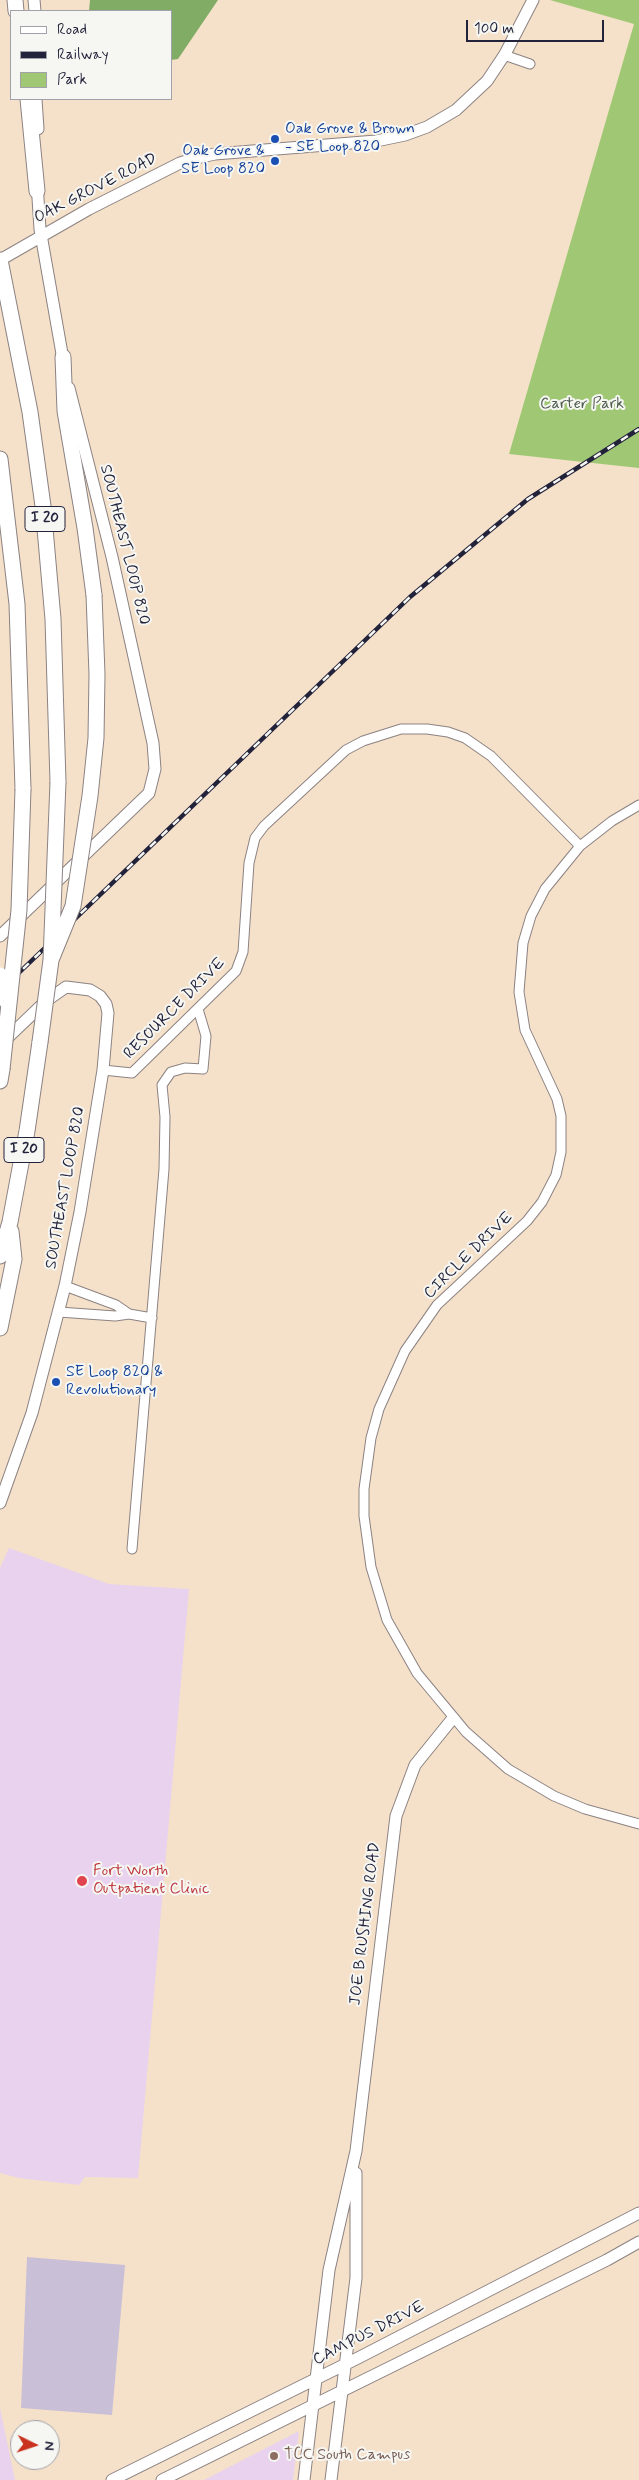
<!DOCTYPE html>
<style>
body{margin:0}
#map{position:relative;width:639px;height:2480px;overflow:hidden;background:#f5e1c9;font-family:Mynerve,sans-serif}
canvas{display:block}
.legend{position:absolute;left:10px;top:10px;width:162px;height:90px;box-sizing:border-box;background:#f6f6f2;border:1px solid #a1a1a9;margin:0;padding:6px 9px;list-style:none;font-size:15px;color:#22223b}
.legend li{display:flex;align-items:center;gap:10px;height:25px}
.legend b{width:25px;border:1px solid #a1a1a9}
.north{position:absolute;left:10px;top:2420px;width:50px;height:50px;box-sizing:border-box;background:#f6f6f2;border:1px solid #a1a1a9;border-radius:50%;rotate:94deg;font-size:14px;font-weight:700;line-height:20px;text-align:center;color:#22223b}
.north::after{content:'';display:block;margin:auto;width:18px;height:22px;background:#c8321e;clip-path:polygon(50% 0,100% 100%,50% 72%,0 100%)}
.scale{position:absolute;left:466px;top:20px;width:138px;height:22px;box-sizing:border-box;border:2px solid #22223b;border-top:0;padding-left:6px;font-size:15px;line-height:18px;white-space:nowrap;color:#22223b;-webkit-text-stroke:4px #f6f6f2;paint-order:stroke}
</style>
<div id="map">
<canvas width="639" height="2480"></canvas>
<ul class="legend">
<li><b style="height:6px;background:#fff"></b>Road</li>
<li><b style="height:6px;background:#22223b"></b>Railway</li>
<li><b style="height:14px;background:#a0c874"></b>Park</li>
</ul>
<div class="north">N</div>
<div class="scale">100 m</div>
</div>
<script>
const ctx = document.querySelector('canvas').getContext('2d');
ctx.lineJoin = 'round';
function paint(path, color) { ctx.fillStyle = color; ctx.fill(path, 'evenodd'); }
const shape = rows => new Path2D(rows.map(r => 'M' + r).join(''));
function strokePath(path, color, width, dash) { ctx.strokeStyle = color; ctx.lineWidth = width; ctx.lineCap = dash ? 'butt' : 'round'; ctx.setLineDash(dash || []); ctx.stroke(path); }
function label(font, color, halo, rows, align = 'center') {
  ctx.font = font + ' Mynerve,sans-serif'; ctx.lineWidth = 4; ctx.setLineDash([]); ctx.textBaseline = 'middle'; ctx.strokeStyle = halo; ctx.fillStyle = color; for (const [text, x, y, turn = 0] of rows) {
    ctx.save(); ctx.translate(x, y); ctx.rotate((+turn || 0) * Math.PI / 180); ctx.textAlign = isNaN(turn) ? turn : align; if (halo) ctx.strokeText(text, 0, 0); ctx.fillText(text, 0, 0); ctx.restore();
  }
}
paint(shape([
 [9,1548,109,1584,189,1589,138,2178,85,2177,79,2185,19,2178,0,2173,0,1568],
 [0,2408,15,2480,0,2480],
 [299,2431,293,2480,204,2480]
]), '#e8d2ee');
paint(shape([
 [27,2257,125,2265,112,2415,21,2408]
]), '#c9bfd7');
paint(shape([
 [550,0,639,0,639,468,509,454,634,24]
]), '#a0c874');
paint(shape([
 [90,0,218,0,178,59,171,60,171,11,89,11]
]), '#80ac66');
const street = shape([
 [504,55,530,64],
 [639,805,612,821,580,846,545,889,531,916,523,943,519,992,525,1030,557,1099,561,1116,561,1152,556,1175,542,1202,527,1221,437,1305,405,1351,379,1409,371,1438,364,1489,364,1516,371,1567,387,1620,417,1673,466,1732,508,1769,554,1796,585,1809,639,1824],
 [103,1070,132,1073,236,971,243,952,249,863,255,838,264,826,346,750,363,741,401,729,427,729,448,732,465,738,491,756,580,846],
 [65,1286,116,1305,129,1314],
 [59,1312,115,1316,129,1314,152,1318],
 [132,1549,164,1169,165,1117,162,1085,171,1072,185,1068,203,1069,206,1036,198,1009]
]);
const secondary = shape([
 [34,0,35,11],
 [36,99,38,129],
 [37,183,40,229,64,365],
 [0,260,89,209,180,163,196,158,215,154,376,141,405,135,427,127,456,110,487,81,505,54,533,0],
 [0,936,149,793,155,769,153,743,112,557,69,388],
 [0,1503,32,1413,65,1286,80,1212,103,1070,108,1013,106,1004,100,996,90,990,66,987,46,1001,3,1042],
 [112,2480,358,2358,639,2213],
 [162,2480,607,2260,639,2242],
 [304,2480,329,2270,356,2151,396,1816,415,1765,453,1718],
 [331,2480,356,2278,356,2173]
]);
const highway = shape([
 [15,0,16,11],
 [28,99,37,191],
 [0,260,30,412,43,506,53,619,58,782],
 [63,357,65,411,85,528,94,595],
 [0,459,17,604,23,789],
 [0,1081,2,1069],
 [0,1256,10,1222,27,1131,40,1042],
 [0,1328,14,1259,11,1231]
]);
strokePath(street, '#8c8282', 11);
strokePath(secondary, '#8c8282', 13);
strokePath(highway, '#8c8282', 17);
strokePath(street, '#fff', 9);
strokePath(secondary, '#fff', 11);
strokePath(highway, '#fff', 15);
const rail = shape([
 [0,991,410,597,528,499,639,429]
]);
strokePath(rail, '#22223b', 4.5);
strokePath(rail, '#f6f6f2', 2.5, [8]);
const highwayBridge = shape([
 [51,960,73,906,90,796,96,738,97,674,94,595],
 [0,975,7,1002],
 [40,1042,51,960,58,782],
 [2,1069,19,910,23,789]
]);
strokePath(highwayBridge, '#8c8282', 17, []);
strokePath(highwayBridge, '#fff', 15);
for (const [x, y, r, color] of [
 [275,139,5,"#1a4fb4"],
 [275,161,5,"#1a4fb4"],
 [56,1382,5,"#1a4fb4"],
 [82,1881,6,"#e0444e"],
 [274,2456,5,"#8d6e63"]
]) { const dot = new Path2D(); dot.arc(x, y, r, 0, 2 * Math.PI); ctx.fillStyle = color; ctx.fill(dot); strokePath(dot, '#f6f6f2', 2); }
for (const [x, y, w] of [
 [45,519,40],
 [24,1150,40]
]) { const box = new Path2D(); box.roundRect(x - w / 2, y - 12.5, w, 25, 4); ctx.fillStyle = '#f6f6f2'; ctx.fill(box); strokePath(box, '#22223b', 1); }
label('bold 15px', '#22223b', null, [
 ["I 20",45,519],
 ["I 20",24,1150]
]);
label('16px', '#164399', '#f6f6f2', [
 ["Oak Grove & Brown",285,130],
 ["- SE Loop 820",285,148],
 ["Oak Grove &",265,152,"right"],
 ["SE Loop 820",265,170,"right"],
 ["SE Loop 820 &",66,1373],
 ["Revolutionary",66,1391]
], 'left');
label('16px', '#22223b', '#f6f6f2', [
 ["OAK GROVE ROAD",96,189,-27],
 ["SOUTHEAST LOOP 820",124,545,76],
 ["RESOURCE DRIVE",175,1009,-45],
 ["SOUTHEAST LOOP 820",66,1188,-80],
 ["CIRCLE DRIVE",469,1256,-44],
 ["JOE B RUSHING ROAD",366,1924,-83],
 ["CAMPUS DRIVE",369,2334,-27]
]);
label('16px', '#4e5c4f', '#f6f6f2', [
 ["Carter Park",582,405]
]);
label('16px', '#be3a42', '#f6f6f2', [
 ["Fort Worth",93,1872],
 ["Outpatient Clinic",93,1890]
], 'left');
label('16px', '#785e54', '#f6f6f2', [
 ["TCC South Campus",284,2456]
], 'left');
</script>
